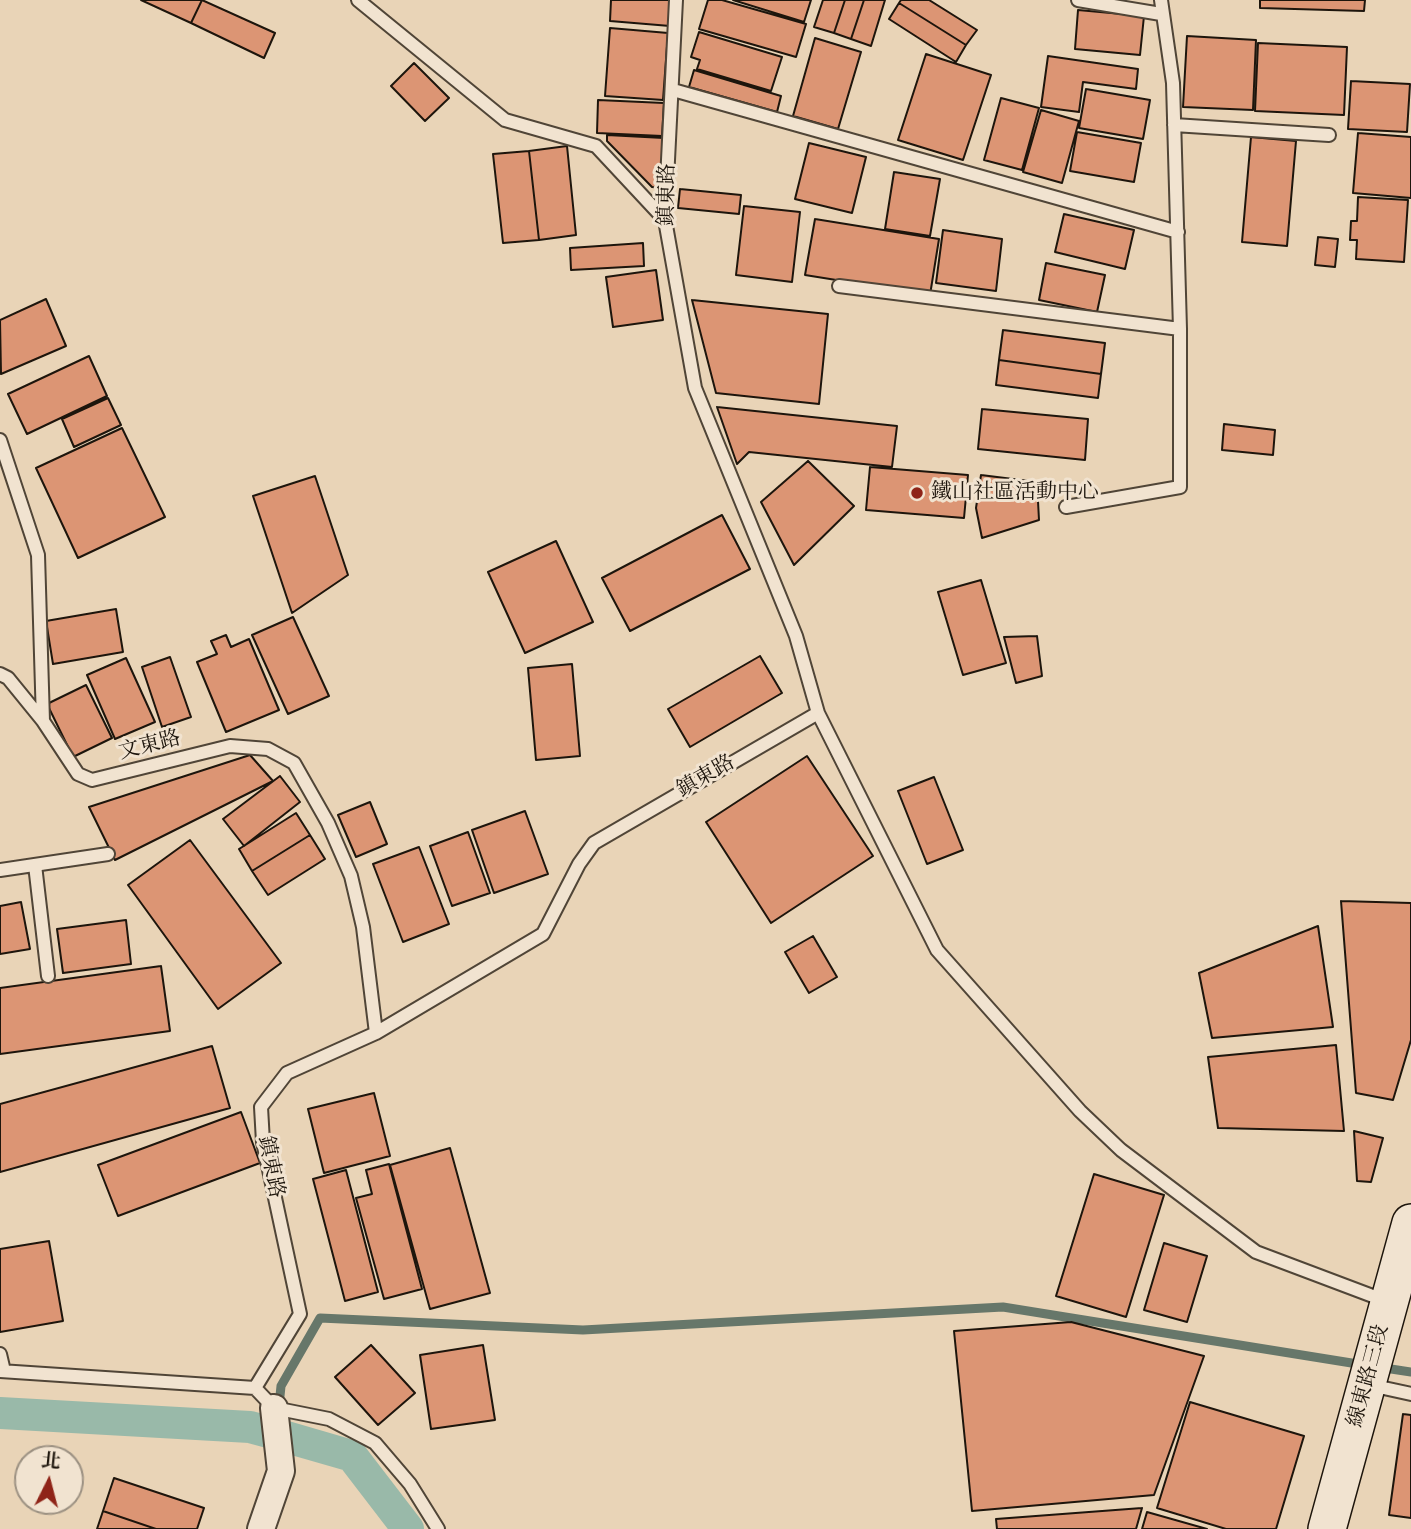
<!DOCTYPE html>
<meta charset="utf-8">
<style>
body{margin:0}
#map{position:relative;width:1411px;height:1529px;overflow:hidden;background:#e9d4b7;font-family:Cardo,"Noto Serif TC",serif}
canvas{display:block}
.north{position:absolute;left:14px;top:1445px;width:70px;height:70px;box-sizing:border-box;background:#f1e3d0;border:2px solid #9c9182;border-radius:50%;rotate:6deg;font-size:19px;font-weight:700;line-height:28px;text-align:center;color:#1d150c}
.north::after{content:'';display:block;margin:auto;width:24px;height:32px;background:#8f2418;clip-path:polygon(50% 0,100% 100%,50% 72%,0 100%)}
</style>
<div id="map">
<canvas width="1411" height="1529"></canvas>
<div class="north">北</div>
</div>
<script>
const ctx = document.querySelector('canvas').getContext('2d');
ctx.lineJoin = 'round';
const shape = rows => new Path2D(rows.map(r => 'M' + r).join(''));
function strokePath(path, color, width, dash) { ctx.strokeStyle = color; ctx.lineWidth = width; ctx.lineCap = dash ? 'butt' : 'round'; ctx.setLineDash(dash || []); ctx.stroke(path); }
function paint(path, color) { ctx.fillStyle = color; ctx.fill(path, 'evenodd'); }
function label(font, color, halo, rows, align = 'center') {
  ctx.font = font + ' Cardo,"Noto Serif TC",serif'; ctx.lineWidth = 6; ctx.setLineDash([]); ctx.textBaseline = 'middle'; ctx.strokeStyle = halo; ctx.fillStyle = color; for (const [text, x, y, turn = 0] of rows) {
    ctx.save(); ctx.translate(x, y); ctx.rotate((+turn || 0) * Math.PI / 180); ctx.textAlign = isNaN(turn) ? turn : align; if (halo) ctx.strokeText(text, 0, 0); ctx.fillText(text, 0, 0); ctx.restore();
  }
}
strokePath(shape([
 [1378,1367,1411,1372],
 [279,1406,281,1386,320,1318,583,1330,1003,1307,1364,1365]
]), '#67776a', 9);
strokePath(shape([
 [0,1413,250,1427,276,1434,352,1456,408,1529]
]), '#99b9a9', 32);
const building = shape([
 [141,0,202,0,191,23,141,0],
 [202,0,275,33,264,58,191,23,202,0],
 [611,0,671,0,670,26,610,21,611,0],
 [708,0,722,0,806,24,796,57,699,29,708,0],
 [733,0,811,0,804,22,733,0],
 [823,0,845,0,834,33,814,27,823,0],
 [845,0,864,0,851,39,834,33,845,0],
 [864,0,885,0,871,46,851,39,864,0],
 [901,0,929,0,977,30,966,45,899,3,901,0],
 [1260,0,1365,0,1364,11,1260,8,1260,0],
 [899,3,966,45,956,62,889,19,899,3],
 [1078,10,1144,16,1140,55,1075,49,1078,10],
 [610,28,668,33,663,100,605,96,610,28],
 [699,32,782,57,771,91,697,69,700,60,691,57,699,32],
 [1187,36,1256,40,1253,110,1183,107,1187,36],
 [815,38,861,52,838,129,793,116,815,38],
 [1258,43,1347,47,1344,115,1255,111,1258,43],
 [926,54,991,75,963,160,898,140,926,54],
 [1048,56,1138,69,1136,89,1083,82,1079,112,1041,107,1048,56],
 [414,63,449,98,425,121,391,86,414,63],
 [694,70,781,96,777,112,689,87,694,70],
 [1351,81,1410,84,1407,132,1348,129,1351,81],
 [1086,89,1150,100,1143,139,1079,128,1086,89],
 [1001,98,1039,108,1022,170,984,160,1001,98],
 [598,100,664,103,662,136,597,133,598,100],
 [1041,110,1079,121,1062,183,1023,172,1041,110],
 [1077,132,1141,143,1134,182,1070,171,1077,132],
 [1358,133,1411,137,1411,198,1353,193,1358,133],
 [607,135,664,138,662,188,652,187,607,141,607,135],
 [1251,137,1296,141,1287,246,1242,242,1251,137],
 [809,143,866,157,852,213,795,199,809,143],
 [567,146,576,235,539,240,529,151,567,146],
 [529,151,539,240,503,243,493,154,529,151],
 [894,172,940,179,930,236,885,229,894,172],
 [680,189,741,195,739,214,678,208,680,189],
 [1358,197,1408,200,1404,262,1356,259,1357,240,1350,240,1351,221,1357,221,1358,197],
 [744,206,800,212,792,282,736,275,744,206],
 [1064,214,1134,230,1125,269,1055,252,1064,214],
 [815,219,939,239,930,295,805,275,815,219],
 [943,230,1002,239,996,291,936,283,943,230],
 [1318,237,1338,239,1335,267,1315,265,1318,237],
 [643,243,644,266,571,270,570,248,643,243],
 [1046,263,1105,275,1097,312,1039,300,1046,263],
 [656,270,663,320,613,327,606,277,656,270],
 [46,299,66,346,1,374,0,320,46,299],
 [692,300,828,314,819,404,716,393,692,300],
 [1003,330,1105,343,1101,374,999,360,1003,330],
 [89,356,107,396,27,434,8,394,89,356],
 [999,360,1101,374,1098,398,996,385,999,360],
 [108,398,121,425,74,447,62,419,108,398],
 [717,407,897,426,892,467,749,452,737,464,717,407],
 [982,409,1088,419,1085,460,978,449,982,409],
 [1224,424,1275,430,1273,455,1222,450,1224,424],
 [122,428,165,517,78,558,36,468,122,428],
 [808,461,854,506,794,565,761,502,808,461],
 [870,467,968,475,964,518,866,510,870,467],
 [981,475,1037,482,1039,520,982,538,976,508,981,475],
 [315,476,348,575,292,613,253,496,315,476],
 [722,515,750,569,630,631,602,578,722,515],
 [556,541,593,622,525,653,488,572,556,541],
 [981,580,1006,663,963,675,938,592,981,580],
 [116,609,123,652,53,664,46,621,116,609],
 [293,617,329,696,288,714,252,635,293,617],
 [226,635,231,647,249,639,279,710,226,732,197,662,217,654,211,641,226,635],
 [1037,636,1042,676,1016,683,1004,637,1037,636],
 [760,656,782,693,690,747,668,709,760,656],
 [170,657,191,717,162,727,142,667,170,657],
 [126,658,155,722,115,739,87,675,126,658],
 [572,664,580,756,536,760,528,668,572,664],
 [86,685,112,738,73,757,47,704,86,685],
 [250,755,273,781,115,860,89,807,250,755],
 [807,756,873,856,771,923,706,822,807,756],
 [280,776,300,802,244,846,223,819,280,776],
 [934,777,963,850,927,864,898,791,934,777],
 [370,802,387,844,356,857,338,815,370,802],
 [525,811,548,874,494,893,472,830,525,811],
 [296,813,310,835,252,871,239,849,296,813],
 [468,832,490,893,452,906,430,846,468,832],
 [310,835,325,859,268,895,252,871,310,835],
 [190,840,281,963,218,1009,128,885,190,840],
 [419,847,449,924,403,942,373,864,419,847],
 [1341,901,1411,903,1411,1040,1393,1100,1356,1093,1341,901],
 [21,902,30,949,0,954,0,906,21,902],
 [126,920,131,964,63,973,57,929,126,920],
 [1318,926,1333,1027,1212,1038,1199,973,1318,926],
 [813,936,837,977,809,993,785,952,813,936],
 [161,966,170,1031,0,1054,0,988,161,966],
 [1336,1045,1344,1131,1218,1128,1208,1057,1336,1045],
 [212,1046,230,1108,0,1172,0,1104,212,1046],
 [374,1093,390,1156,324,1173,308,1109,374,1093],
 [241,1112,260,1163,118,1216,98,1165,241,1112],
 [1354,1131,1383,1138,1371,1182,1357,1181,1354,1131],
 [450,1148,490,1293,430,1309,390,1165,450,1148],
 [389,1164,422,1289,384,1299,356,1198,372,1194,366,1170,389,1164],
 [346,1170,378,1292,345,1301,313,1179,346,1170],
 [1094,1174,1164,1195,1126,1317,1056,1296,1094,1174],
 [49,1241,63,1321,0,1332,0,1249,49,1241],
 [1164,1243,1207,1256,1187,1322,1144,1310,1164,1243],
 [1071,1322,1204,1356,1154,1495,972,1511,954,1331,1071,1322],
 [371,1345,415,1393,378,1425,335,1377,371,1345],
 [483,1345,495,1420,431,1429,420,1355,483,1345],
 [1190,1402,1304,1436,1276,1529,1226,1529,1157,1508,1190,1402],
 [1403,1414,1411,1415,1411,1518,1389,1515,1403,1414],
 [114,1478,204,1508,197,1529,156,1529,103,1511,114,1478],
 [1142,1508,1136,1529,997,1529,996,1519,1142,1508],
 [103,1511,156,1529,97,1529,103,1511],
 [1147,1512,1207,1529,1142,1529,1147,1512]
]);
paint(building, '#dc9574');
strokePath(building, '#1d150c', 2);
const service = shape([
 [358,0,505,120,596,146,665,220],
 [1078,0,1161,14],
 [673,90,1178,232],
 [1174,125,1329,135],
 [839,286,1180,329],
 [0,440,38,555,43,721,78,774,92,780,230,746,268,749,294,763,328,823,351,876,363,927,376,1033],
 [1066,507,1180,487,1180,329,1173,83,1161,0],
 [0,674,8,678,43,721],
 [818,713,937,950,1080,1111,1121,1150,1256,1252,1386,1301],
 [35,865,48,976],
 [0,870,108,854],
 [0,1354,4,1371],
 [0,1371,255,1388,274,1408,329,1419,375,1443,410,1484,438,1529],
 [1370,1385,1411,1394],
 [255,1388,300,1314,263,1142,261,1107,287,1073,376,1033,543,934,579,864,594,843,818,713,796,636,695,388,665,220,676,0]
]);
const minor = shape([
 [261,1529,281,1471,274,1408]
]);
const secondary = shape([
 [1327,1529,1411,1223]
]);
strokePath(service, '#504537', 16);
strokePath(minor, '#504537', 30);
strokePath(secondary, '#1d150c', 40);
strokePath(service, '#f1e3d0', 12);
strokePath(minor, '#f1e3d0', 26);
strokePath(secondary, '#f1e3d0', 37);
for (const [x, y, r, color] of [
 [917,493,7,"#8f2418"]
]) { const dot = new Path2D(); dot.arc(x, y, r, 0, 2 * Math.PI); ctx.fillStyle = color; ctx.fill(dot); strokePath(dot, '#f1e3d0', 2.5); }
label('21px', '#1d150c', '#f1e3d0', [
 ["鎮東路",668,195,-89],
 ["文東路",150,746,-14],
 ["鎮東路",706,777,-30],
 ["鎮東路",270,1167,79],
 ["線東路三段",1369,1376,-75]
]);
label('21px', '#1d150c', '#f1e3d0', [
 ["鐵山社區活動中心",931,493]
], 'left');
</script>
